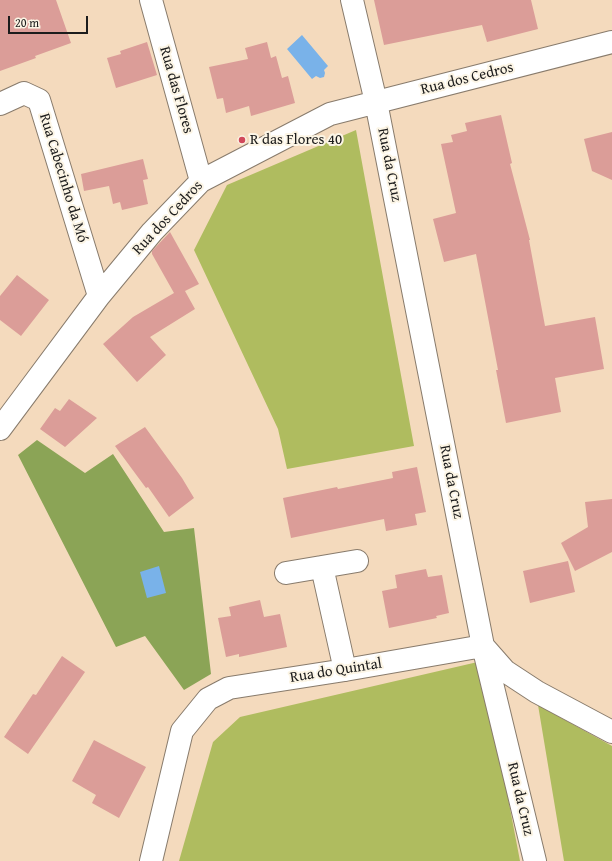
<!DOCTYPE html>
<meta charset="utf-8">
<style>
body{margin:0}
#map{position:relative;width:612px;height:861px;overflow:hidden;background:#f4dabd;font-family:"Gentium Book Plus",serif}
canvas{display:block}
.scale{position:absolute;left:8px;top:16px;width:80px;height:18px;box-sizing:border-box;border:2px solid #1c1c1c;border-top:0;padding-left:5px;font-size:12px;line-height:14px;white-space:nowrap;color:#1c1c1c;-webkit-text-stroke:3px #fcf5e5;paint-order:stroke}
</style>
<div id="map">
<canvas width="612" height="861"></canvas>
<div class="scale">20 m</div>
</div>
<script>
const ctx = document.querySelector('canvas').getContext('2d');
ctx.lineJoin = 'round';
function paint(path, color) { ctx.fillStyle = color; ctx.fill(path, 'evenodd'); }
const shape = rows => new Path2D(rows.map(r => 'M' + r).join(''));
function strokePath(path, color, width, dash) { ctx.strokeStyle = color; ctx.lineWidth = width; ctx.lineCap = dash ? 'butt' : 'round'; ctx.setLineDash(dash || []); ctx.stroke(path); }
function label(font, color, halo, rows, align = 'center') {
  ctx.font = font + ' "Gentium Book Plus",serif'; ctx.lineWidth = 4; ctx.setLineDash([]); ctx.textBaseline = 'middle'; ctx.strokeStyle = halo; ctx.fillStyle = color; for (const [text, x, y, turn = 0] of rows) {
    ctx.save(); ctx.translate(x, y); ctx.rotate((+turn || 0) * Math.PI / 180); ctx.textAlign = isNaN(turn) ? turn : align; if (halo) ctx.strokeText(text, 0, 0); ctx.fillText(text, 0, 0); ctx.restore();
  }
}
paint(shape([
 [356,130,414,446,287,469,278,429,194,250,227,185],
 [482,661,520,861,179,861,213,742,240,717],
 [538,705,612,746,612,861,564,861]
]), '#afbc5f');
paint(shape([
 [37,440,85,473,113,454,164,532,194,528,211,674,184,690,145,636,116,647,18,455]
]), '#8ba456');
paint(shape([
 [302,35,328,66,324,70,325,73,324,77,320,78,316,76,312,79,287,49],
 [159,566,166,593,147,598,140,572]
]), '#79b2e9');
paint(shape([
 [0,0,56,0,71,43,35,56,36,58,0,71],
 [374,0,531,0,538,29,487,42,482,25,384,45],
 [147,42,157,75,116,88,107,58,121,54,120,51],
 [267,42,271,58,276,56,282,78,288,76,295,103,251,116,249,106,226,113,223,98,217,99,209,67,248,59,245,48],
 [501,115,512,163,510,164,530,240,529,240,545,326,595,317,604,369,555,378,561,412,506,423,496,370,498,370,476,254,444,262,433,219,456,213,441,144,453,142,451,135,467,131,465,123],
 [612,132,612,180,592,171,584,139],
 [143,159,148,179,143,180,148,204,122,210,120,202,113,204,109,186,84,191,81,174],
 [170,232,199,284,185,291,195,309,150,337,166,355,137,382,103,344,133,317,174,293,152,254,152,251],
 [17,275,49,300,21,336,0,320,0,296],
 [69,399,97,418,65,447,40,429,55,408,60,411],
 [145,427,182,478,194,498,169,517,148,487,146,488,115,446],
 [417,467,426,512,415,514,417,525,386,531,384,519,291,538,283,498,337,487,338,489,393,478,392,472],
 [612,499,612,552,575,571,561,543,588,527,585,502],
 [568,561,575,592,530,603,523,571],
 [426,569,428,577,442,575,449,613,436,616,437,618,389,628,382,591,397,588,395,575],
 [260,600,264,617,280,614,287,647,239,657,239,654,226,657,218,618,231,616,229,607],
 [62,656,85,672,28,754,4,737,33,694,36,695],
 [94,740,146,767,119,818,92,803,96,795,72,781]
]), '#db9d98');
const street = shape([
 [151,0,201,181],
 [352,0,376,102,483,646,535,861],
 [0,104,24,93,39,100,99,296],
 [0,429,99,296,152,232,201,181,330,114,612,42],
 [322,567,345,670],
 [286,573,357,561],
 [151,861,182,731,208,699,229,688,345,670,483,646,505,671,537,692,612,732]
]);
strokePath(street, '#887b6c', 24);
strokePath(street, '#fff', 22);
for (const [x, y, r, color] of [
 [242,140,4,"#d1495b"]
]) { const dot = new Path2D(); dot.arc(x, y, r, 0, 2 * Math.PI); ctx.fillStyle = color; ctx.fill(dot); strokePath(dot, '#fcf5e5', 1.5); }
label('15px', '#1c1c1c', '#fcf5e5', [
 ["Rua dos Cedros",467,79,-14],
 ["Rua das Flores",176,90,74],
 ["Rua da Cruz",389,165,79],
 ["Rua Cabecinho da Mó",63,178,73],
 ["Rua dos Cedros",168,218,-47],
 ["Rua da Cruz",451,482,79],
 ["Rua do Quintal",336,671,-9],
 ["Rua da Cruz",520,799,77]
]);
label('15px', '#1c1c1c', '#fcf5e5', [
 ["R das Flores 40",250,140]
], 'left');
</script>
